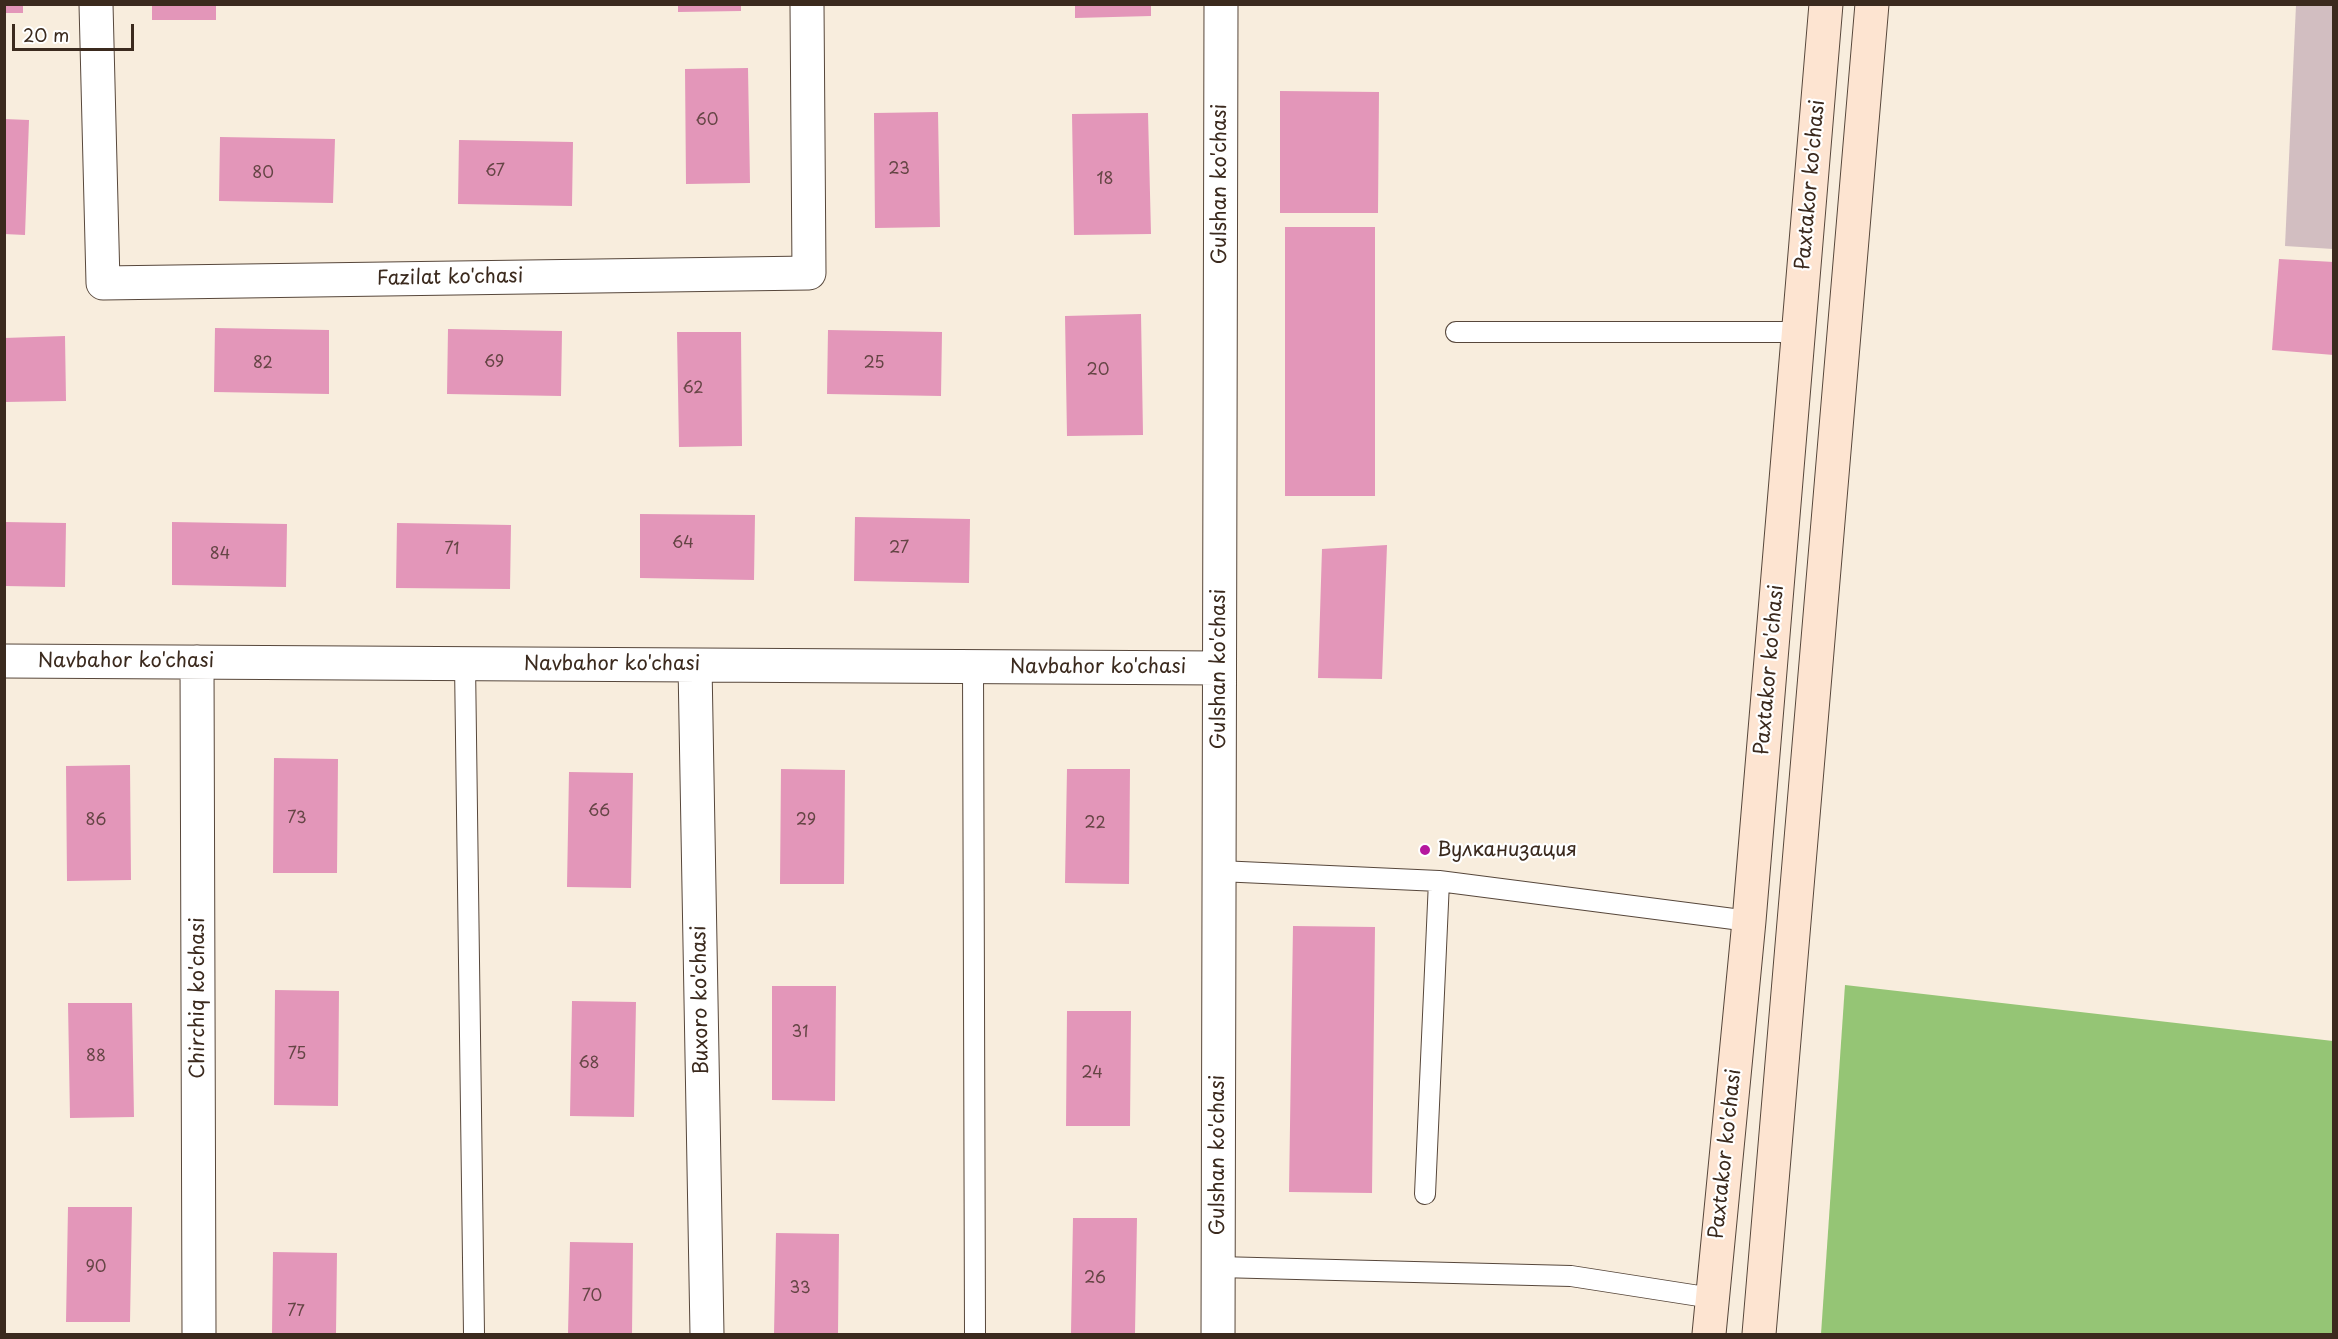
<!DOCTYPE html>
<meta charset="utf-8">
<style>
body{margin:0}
#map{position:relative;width:2338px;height:1339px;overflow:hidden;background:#f8eddd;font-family:"Playpen Sans",sans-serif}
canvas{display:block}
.frame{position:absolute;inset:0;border:6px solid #3b2a1e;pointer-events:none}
.scale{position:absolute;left:12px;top:24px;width:122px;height:27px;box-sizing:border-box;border:3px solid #3b2a1e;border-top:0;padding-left:8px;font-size:18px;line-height:21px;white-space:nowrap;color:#3b2a1e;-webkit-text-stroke:4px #fff;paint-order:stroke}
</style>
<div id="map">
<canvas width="2338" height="1339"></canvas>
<div class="frame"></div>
<div class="scale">20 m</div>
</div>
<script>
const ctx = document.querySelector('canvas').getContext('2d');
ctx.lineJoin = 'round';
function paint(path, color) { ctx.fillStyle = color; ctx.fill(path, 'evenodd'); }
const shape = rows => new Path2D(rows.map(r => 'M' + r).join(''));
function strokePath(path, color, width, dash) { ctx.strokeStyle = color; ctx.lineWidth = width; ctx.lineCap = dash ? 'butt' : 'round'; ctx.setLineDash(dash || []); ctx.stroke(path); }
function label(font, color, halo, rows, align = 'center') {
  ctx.font = font + ' "Playpen Sans",sans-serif'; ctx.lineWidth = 4.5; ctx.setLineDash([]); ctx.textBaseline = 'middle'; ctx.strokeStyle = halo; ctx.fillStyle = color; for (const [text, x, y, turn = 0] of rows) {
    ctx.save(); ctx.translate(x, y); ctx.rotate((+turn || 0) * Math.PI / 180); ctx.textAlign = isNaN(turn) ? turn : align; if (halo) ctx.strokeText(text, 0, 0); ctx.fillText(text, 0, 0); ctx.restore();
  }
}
paint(shape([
 [2296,5,2333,5,2333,249,2285,246]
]), '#d2bec1');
paint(shape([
 [1845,985,2333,1041,2333,1334,1821,1334]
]), '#95c575');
paint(shape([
 [4,4,23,4,23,13,4,13],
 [152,4,216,4,216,20,152,20],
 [678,4,741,4,741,11,678,12],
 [1075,4,1151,4,1151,16,1075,18],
 [748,68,750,183,686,184,685,69],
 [1280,91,1379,92,1378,213,1280,213],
 [938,112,940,227,875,228,874,113],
 [1148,113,1151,234,1074,235,1072,114],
 [4,119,29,120,25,235,4,234],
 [220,137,335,139,333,203,219,201],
 [459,140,573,142,572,206,458,204],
 [1285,227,1375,227,1375,496,1285,496],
 [2279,259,2334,262,2334,355,2272,350],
 [1141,314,1143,435,1067,436,1065,316],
 [215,328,329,330,329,394,214,392],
 [448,329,562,331,561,396,447,394],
 [828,330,942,332,941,396,827,394],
 [677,332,741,332,742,446,679,447],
 [65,336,66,401,4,402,4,338],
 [640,514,755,515,754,580,640,578],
 [855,517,970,519,969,583,854,581],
 [4,522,66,523,65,587,4,586],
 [172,522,287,524,286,587,172,585],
 [397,523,511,525,510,589,396,588],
 [1387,545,1382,679,1318,678,1322,549],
 [274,758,338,759,337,873,273,873],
 [130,765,131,880,67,881,66,766],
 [781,769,845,770,844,884,780,884],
 [1067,769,1130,769,1129,884,1065,883],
 [569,772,633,773,631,888,567,887],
 [1293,926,1375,927,1372,1193,1289,1192],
 [772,986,836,986,835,1101,772,1100],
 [275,990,339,991,338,1106,274,1105],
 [572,1001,636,1002,634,1117,570,1116],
 [68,1003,132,1003,134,1117,70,1118],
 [1067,1011,1131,1011,1130,1126,1066,1126],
 [68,1207,132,1207,130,1322,66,1322],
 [1073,1218,1137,1218,1135,1333,1071,1333],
 [776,1233,839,1234,838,1334,774,1334],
 [570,1242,633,1243,632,1334,568,1334],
 [273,1252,337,1253,336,1334,272,1334]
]), '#e396b9');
const lane = shape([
 [1456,332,1800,332],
 [465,663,474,1334],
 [973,666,975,1334],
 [1219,871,1439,881,1749,921],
 [1425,1194,1439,881],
 [1218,1267,1571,1276,1712,1298]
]);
const street = shape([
 [96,4,103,283,809,273,807,4],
 [4,661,1219,668],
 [197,662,199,1334],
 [695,665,707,1334],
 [1218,1334,1221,4]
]);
const secondary = shape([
 [1709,1334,1749,921,1826,4],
 [1759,1334,1872,4]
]);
strokePath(lane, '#57473b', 22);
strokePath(street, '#57473b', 35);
strokePath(secondary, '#57473b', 35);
strokePath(lane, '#fff', 20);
strokePath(street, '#fff', 33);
strokePath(secondary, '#fde4d1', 33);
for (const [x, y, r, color] of [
 [1425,850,6,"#b5179e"]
]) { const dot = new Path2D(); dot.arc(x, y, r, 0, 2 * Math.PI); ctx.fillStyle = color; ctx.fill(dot); strokePath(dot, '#fff', 2); }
label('16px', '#654545', null, [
 ["60",707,121],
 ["23",899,170],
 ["67",495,172],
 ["80",263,174],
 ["18",1105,180],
 ["69",494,363],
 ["82",263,364],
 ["25",874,364],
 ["20",1098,371],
 ["62",693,389],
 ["64",683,544],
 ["27",899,549],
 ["71",452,550],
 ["84",220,555],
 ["66",599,812],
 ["73",297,819],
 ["86",96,821],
 ["29",806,821],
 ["22",1095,824],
 ["31",800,1033],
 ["75",297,1055],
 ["88",96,1057],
 ["68",589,1064],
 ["24",1092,1074],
 ["90",96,1268],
 ["26",1095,1279],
 ["33",800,1289],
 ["70",592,1297],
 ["77",296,1312]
]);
label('20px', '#3b2a1e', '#fff', [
 ["Gulshan ko'chasi",1220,184,-90],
 ["Paxtakor ko'chasi",1811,185,-85],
 ["Fazilat ko'chasi",450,278,-1],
 ["Navbahor ko'chasi",126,661],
 ["Navbahor ko'chasi",612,664],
 ["Navbahor ko'chasi",1098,667],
 ["Gulshan ko'chasi",1219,669,-90],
 ["Paxtakor ko'chasi",1770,670,-85],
 ["Chirchiq ko'chasi",198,998,-90],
 ["Buxoro ko'chasi",701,1000,-91],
 ["Paxtakor ko'chasi",1726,1154,-84],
 ["Gulshan ko'chasi",1218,1155,-90]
]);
label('20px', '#3b2a1e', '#fff', [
 ["Вулканизация",1437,850]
], 'left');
</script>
